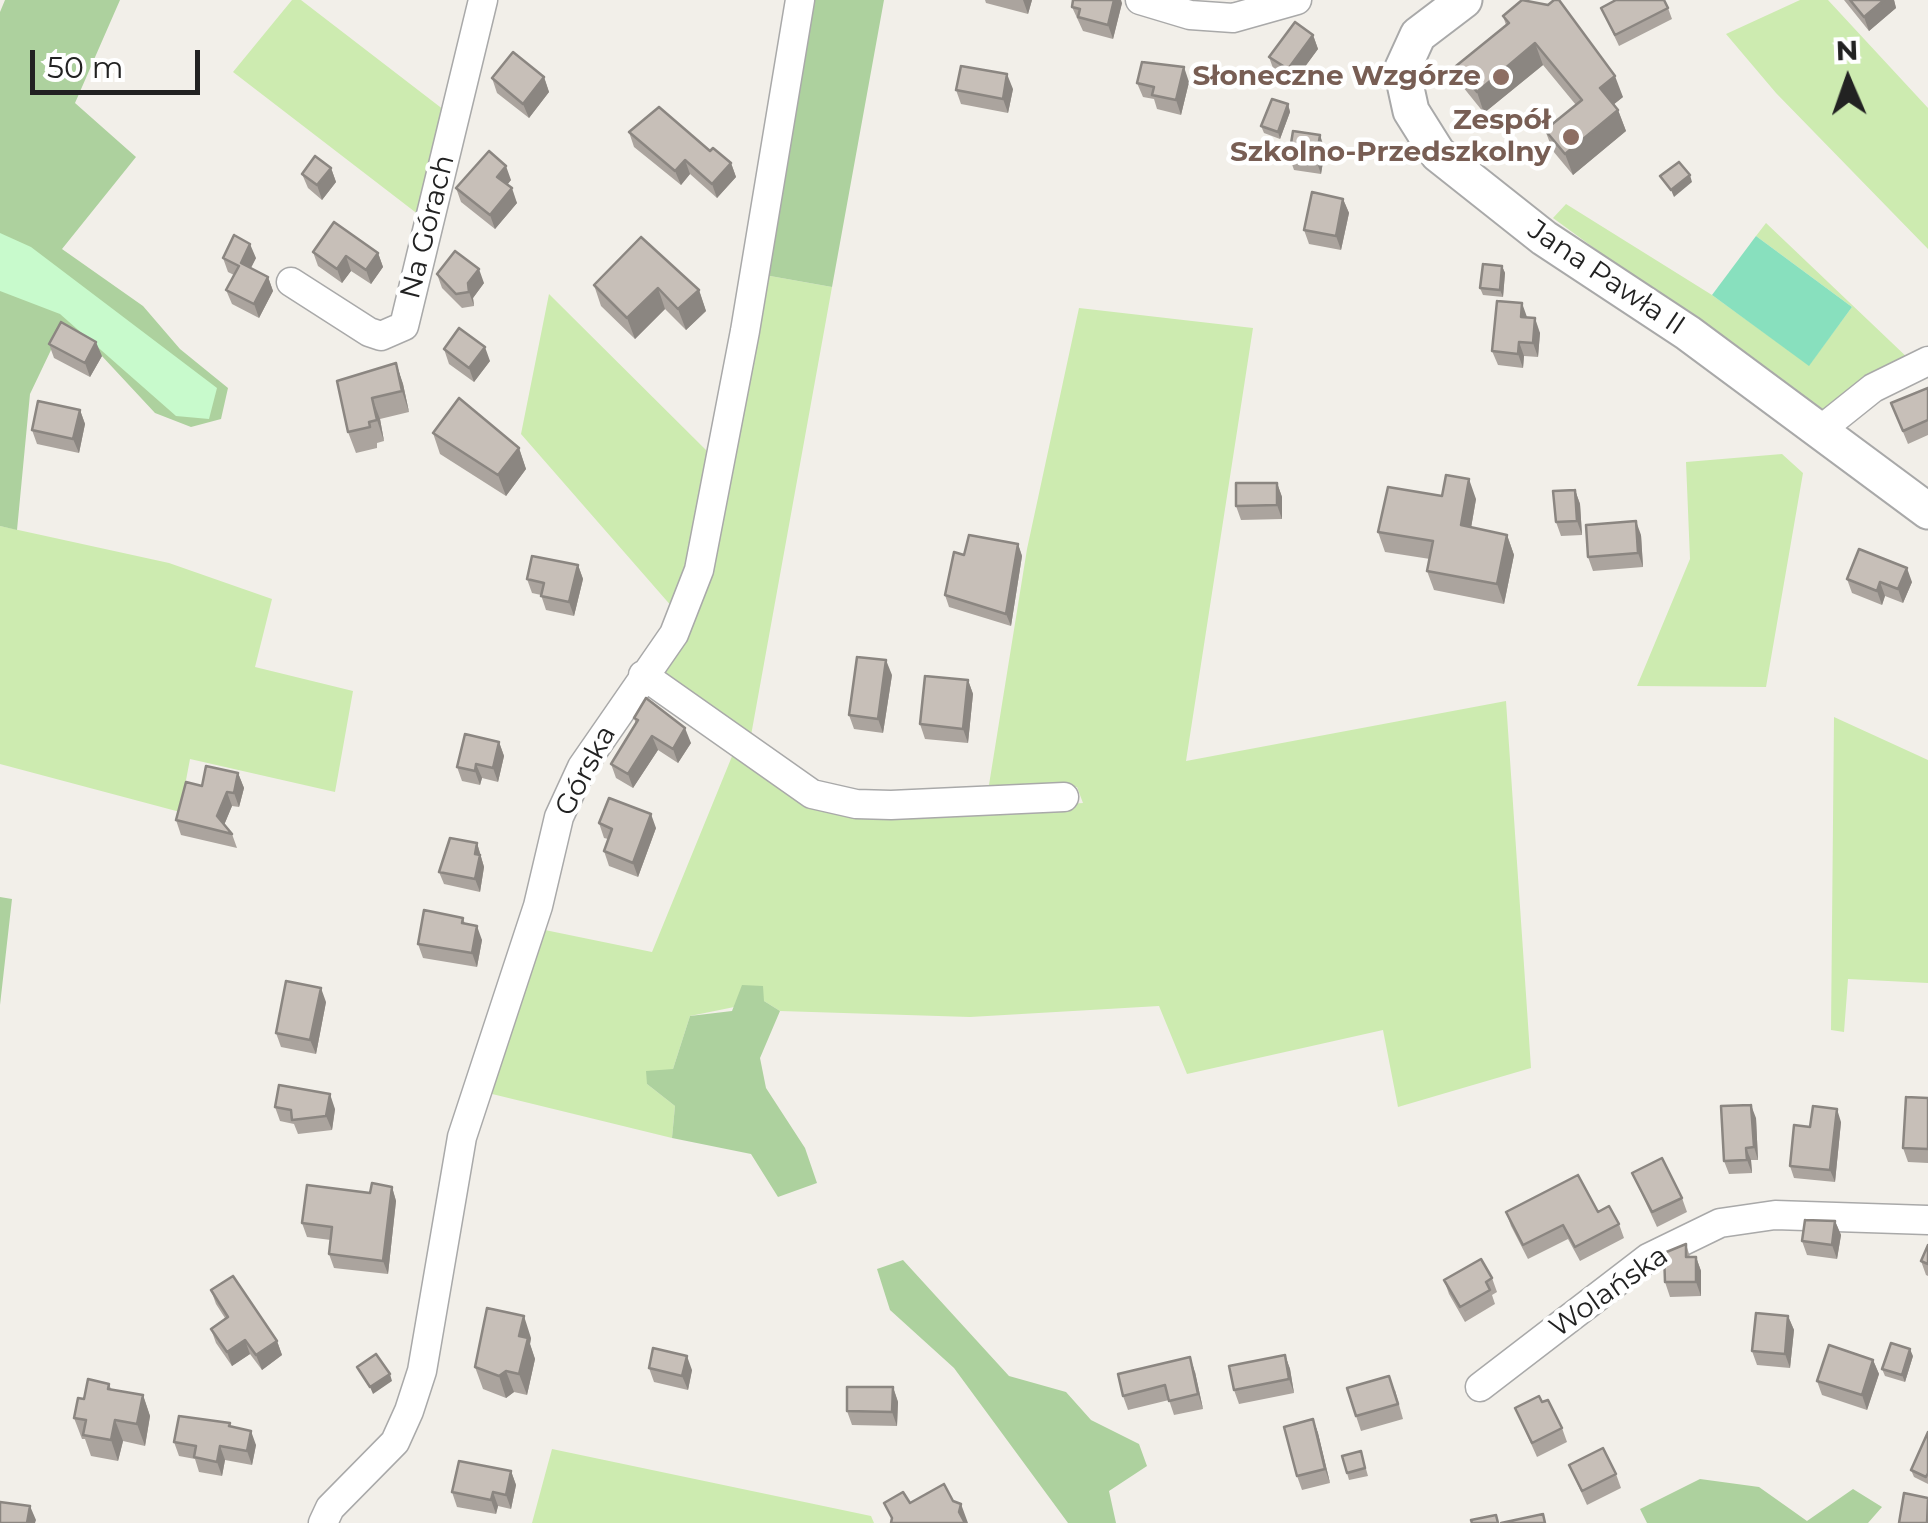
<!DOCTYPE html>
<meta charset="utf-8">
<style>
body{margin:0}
#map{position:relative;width:1928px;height:1523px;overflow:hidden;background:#f2efe9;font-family:Montserrat,sans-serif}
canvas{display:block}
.north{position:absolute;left:1798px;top:30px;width:100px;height:100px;-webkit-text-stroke:8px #fff;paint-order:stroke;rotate:358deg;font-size:28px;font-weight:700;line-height:40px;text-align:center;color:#222}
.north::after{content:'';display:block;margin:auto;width:35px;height:45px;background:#222;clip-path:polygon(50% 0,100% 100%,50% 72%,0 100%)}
.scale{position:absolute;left:30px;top:50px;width:170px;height:45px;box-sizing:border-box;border:5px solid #222;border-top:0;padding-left:12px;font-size:30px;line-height:35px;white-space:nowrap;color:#222;-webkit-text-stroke:8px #fff;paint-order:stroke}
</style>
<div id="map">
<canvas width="1928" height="1523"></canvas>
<div class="north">N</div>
<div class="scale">50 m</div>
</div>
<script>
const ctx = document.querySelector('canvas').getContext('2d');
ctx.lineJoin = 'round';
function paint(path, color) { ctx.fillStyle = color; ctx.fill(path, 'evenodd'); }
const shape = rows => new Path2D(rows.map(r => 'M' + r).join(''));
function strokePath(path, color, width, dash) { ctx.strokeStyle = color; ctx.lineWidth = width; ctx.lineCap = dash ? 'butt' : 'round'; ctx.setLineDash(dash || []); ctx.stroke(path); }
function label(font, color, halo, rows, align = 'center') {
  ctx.font = font + ' Montserrat,sans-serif'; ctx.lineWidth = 9; ctx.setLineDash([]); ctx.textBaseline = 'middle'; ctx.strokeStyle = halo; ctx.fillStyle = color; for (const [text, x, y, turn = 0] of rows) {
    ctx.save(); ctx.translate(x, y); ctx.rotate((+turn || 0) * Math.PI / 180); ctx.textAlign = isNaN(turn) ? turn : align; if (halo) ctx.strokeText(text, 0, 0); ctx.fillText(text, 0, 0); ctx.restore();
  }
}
paint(shape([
 [292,0,301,0,444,110,419,215,233,72],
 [1800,0,1828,0,1928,108,1928,249,1776,93,1726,34],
 [1566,204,1712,295,1809,365,1852,307,1756,236,1766,223,1911,361,1821,414,1553,218],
 [759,274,832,287,750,741,669,683,663,666],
 [549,294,708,452,695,545,673,608,521,434],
 [1079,308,1253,328,1186,761,1506,701,1531,1068,1398,1107,1383,1030,1187,1074,1159,1006,970,1017,780,1011,764,1001,690,1016,673,1069,647,1084,675,1106,672,1138,484,1092,540,929,652,952,735,749,822,805,966,811,1083,803,1077,787,988,791,1027,549],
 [1782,454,1803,473,1766,687,1637,686,1690,559,1686,462],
 [0,526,169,563,272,599,255,667,353,691,335,792,190,759,180,812,0,764],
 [1834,717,1928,760,1928,983,1848,979,1844,1032,1831,1030],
 [552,1449,871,1516,874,1523,532,1523]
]), '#cdebb0');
paint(shape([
 [5,0,120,0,75,103,136,157,62,249,143,306,180,349,228,388,221,419,191,427,155,413,87,340,61,329,30,394,17,530,0,526,0,12],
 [807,0,884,0,832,287,759,274],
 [0,897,12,899,0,1005],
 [742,985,763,986,764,1001,780,1011,760,1058,766,1088,805,1148,817,1183,778,1197,751,1154,672,1138,675,1106,647,1084,646,1071,673,1069,690,1016,732,1011],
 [903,1260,1009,1376,1066,1392,1091,1420,1139,1444,1147,1466,1109,1491,1116,1523,1068,1523,954,1368,890,1310,877,1269],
 [1700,1479,1759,1487,1807,1521,1853,1489,1882,1507,1868,1523,1647,1523,1640,1509]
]), '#add19e');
paint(shape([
 [0,233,31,247,217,388,209,419,176,416,60,314,0,291]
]), '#c8facc');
paint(shape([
 [1756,236,1852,307,1809,366,1712,295]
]), '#88e0be');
const minor = shape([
 [1140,0,1190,15,1233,18,1297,0],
 [291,282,369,332,381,336,404,326,483,0],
 [1818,432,1873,388,1928,361],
 [643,675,812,794,856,804,891,805,1064,797],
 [1480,1387,1648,1258,1720,1223,1775,1215,1928,1220],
 [323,1523,330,1508,395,1442,409,1411,422,1371,462,1137,538,906,559,817,582,767,674,634,699,570,745,331,800,0]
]);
const tertiary = shape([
 [1464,0,1418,35,1402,70,1411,111,1438,154,1544,238,1688,333,1928,511]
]);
strokePath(minor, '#a9a9a9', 31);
strokePath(tertiary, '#a9a9a9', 39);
strokePath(minor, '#fff', 28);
strokePath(tertiary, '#fff', 35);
paint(shape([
 [985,0,1032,0,1028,14,986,3],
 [1844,0,1894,0,1896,8,1869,31],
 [1122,3,1113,39,1083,31,1072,7],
 [1601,8,1668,8,1672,19,1619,46],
 [1503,16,1623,97,1614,104,1618,110,1626,131,1573,175,1553,151,1545,130,1576,105,1543,65,1484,113,1463,87,1456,66,1506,25],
 [1313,35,1318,49,1293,83,1274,71,1269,57],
 [544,77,549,92,529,118,497,93,492,78],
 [1189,82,1181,115,1157,109,1154,99,1143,97,1137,83],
 [1013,89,1008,113,961,104,956,90],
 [1288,104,1290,112,1280,139,1264,133,1261,126],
 [629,132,710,151,731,163,736,177,717,198,690,174,681,185,634,147],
 [1325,150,1321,174,1294,170,1289,156],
 [331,168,336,182,322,200,308,188,302,174],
 [511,180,507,185,517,203,495,229,461,202,456,188],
 [1343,199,1349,213,1341,250,1309,244,1304,230],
 [313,252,378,253,383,267,371,284,351,271,342,283,318,266],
 [223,258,256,258,251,268,268,277,273,291,259,318,232,304,226,290,234,275,228,272],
 [1502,266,1505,273,1503,297,1483,295,1480,288],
 [437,274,484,283,473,298,474,306,462,308,442,288],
 [594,285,699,290,706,311,686,330,665,309,635,339,601,306],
 [1527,318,1540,333,1538,357,1524,356,1523,368,1498,365,1492,351],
 [49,344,102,356,90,377,54,358],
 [444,349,490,361,474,382,449,364],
 [396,363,403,384,409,412,380,419,384,441,377,443,377,448,356,453,348,432],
 [1928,388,1928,435,1908,444,1891,403],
 [80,410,85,424,79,453,37,444,32,430],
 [433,433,519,448,526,469,506,496,440,454],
 [1277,483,1282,497,1282,519,1241,520,1236,506],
 [1575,490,1580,504,1582,535,1561,536,1556,522],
 [1442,496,1476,499,1471,528,1507,535,1514,555,1504,604,1434,590,1427,571,1430,559,1385,552,1378,532],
 [1641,535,1643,567,1593,571,1588,557],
 [1018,544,1022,556,1011,626,949,607,945,595,964,555],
 [578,565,583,579,574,616,546,610,541,595,532,593,527,579],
 [1847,579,1912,582,1903,603,1885,596,1882,605,1852,593],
 [892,675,883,733,854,729,849,715],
 [968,680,973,694,968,743,925,739,920,724],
 [634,718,691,743,678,763,658,750,633,788,616,778,611,764,636,724],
 [499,742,504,756,498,782,482,778,480,785,462,781,457,767],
 [238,773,244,788,239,807,232,806,224,825,232,834,237,848,181,835,176,820,202,786],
 [599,823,656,828,638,877,609,866,604,851,608,839,604,838],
 [477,843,484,867,480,892,444,884,439,872],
 [463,918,465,924,482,940,477,967,423,958,418,944],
 [326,1002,316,1054,281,1047,276,1033],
 [1928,1098,1928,1163,1908,1162,1903,1148],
 [275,1107,335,1109,332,1130,298,1134,294,1124,280,1121],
 [1756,1118,1758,1160,1751,1160,1752,1173,1729,1174,1724,1161],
 [1841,1122,1835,1182,1794,1178,1790,1166,1810,1127],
 [1632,1173,1682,1198,1687,1212,1657,1227],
 [392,1187,396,1201,388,1274,334,1268,329,1254,331,1240,307,1237,302,1223,370,1193],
 [1506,1212,1598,1212,1619,1224,1624,1238,1580,1261,1568,1239,1528,1259,1511,1226],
 [1835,1221,1841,1235,1837,1259,1807,1255,1802,1241],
 [1686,1244,1690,1257,1696,1257,1701,1271,1701,1296,1670,1297,1665,1282],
 [1928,1245,1928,1276,1926,1275,1921,1261],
 [1492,1278,1497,1292,1492,1295,1495,1304,1465,1322,1449,1294,1444,1280],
 [211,1290,277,1341,282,1355,262,1370,250,1354,232,1366,216,1343,211,1329,225,1318,216,1304],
 [1788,1316,1794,1330,1790,1368,1757,1365,1752,1351],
 [531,1338,530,1344,535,1359,527,1395,514,1392,506,1398,483,1389,475,1367],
 [1285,1355,1290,1369,1294,1393,1239,1404,1234,1390],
 [1913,1356,1905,1382,1885,1376,1882,1369],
 [1873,1360,1879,1374,1867,1410,1822,1395,1817,1381],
 [649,1368,692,1370,688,1390,654,1382],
 [1195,1372,1203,1409,1174,1415,1169,1400,1128,1410,1123,1396],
 [109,1384,111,1389,143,1395,150,1416,145,1446,123,1441,118,1461,91,1456,85,1439,82,1439,74,1418,84,1399],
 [893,1387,898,1402,897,1426,852,1425,847,1411],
 [1395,1390,1403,1419,1361,1431,1356,1416],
 [1542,1402,1562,1428,1567,1442,1537,1457,1515,1408],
 [1313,1419,1318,1433,1330,1483,1302,1490,1297,1476],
 [230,1423,231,1426,256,1445,252,1465,225,1460,222,1476,199,1472,195,1459,179,1456,174,1442],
 [1928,1432,1928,1484,1914,1477,1911,1470],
 [1363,1458,1368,1476,1349,1480,1347,1473],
 [1569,1465,1616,1474,1621,1488,1587,1505],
 [511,1471,516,1485,511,1509,498,1506,496,1514,457,1507,452,1492]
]), '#aba49e');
paint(shape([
 [1023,0,1032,0,1028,14],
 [1114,0,1121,0,1122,3,1113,39,1108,25],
 [1884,0,1894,0,1896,8,1869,31,1864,17],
 [1313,35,1318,49,1293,83,1288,69],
 [1535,43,1543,65,1484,113,1477,92],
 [1184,67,1189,82,1181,115,1176,100],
 [1007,74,1013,89,1008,113,1003,99],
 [1615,76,1623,97,1608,109,1600,88],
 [544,77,549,92,529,118,523,104],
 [1288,104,1290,112,1280,139,1278,132],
 [1618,110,1626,131,1573,175,1565,154],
 [1320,135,1325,150,1321,174,1316,160],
 [685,160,690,174,681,185,675,171],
 [731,163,736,177,717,198,712,184],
 [506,166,511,180,502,191,497,177],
 [331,168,336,182,322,200,317,185],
 [1690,175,1692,182,1674,197,1671,190],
 [512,188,517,203,495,229,490,215],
 [1343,199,1349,213,1341,250,1336,236],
 [250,244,256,258,246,277,241,263],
 [378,253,383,267,371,284,366,270],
 [346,256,351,271,342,283,337,269],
 [1502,266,1505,273,1503,297,1500,290],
 [479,269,484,283,473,298,474,306,469,292,468,283],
 [268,277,273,291,259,318,254,304],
 [658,288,665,309,635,339,627,318],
 [699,290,706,311,686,330,678,309],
 [1522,303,1527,317,1521,317],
 [1535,318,1540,333,1538,357,1533,343],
 [96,342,102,356,90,377,85,363],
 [1519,342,1524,356,1523,368,1518,354],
 [485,347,490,361,474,382,469,368],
 [396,363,403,384,409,412,402,391],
 [372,398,380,419,384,441,377,420],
 [80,410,85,424,79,453,73,439],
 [519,448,526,469,506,496,498,475],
 [1469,479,1476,499,1468,545,1461,525],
 [1277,483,1282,497,1282,519,1277,505],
 [1575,490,1580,504,1582,535,1577,521],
 [1636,521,1641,535,1643,567,1638,553],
 [1507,535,1514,555,1504,604,1497,584],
 [1018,544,1022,556,1011,626,1006,614],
 [578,565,583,579,574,616,569,602],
 [1907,568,1912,582,1903,603,1898,589],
 [1880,582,1885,596,1882,605,1877,591],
 [886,660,892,675,883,733,878,719],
 [968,680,973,694,968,743,963,729],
 [685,728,691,743,678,763,673,749],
 [652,736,658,750,633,788,628,774],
 [499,742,504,756,498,782,493,768],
 [476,764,482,778,480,785,475,771],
 [238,773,244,788,239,807,234,793],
 [227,792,232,806,222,830,217,816],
 [651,814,656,828,638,877,633,863],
 [477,843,484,867,480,892,475,879,475,854],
 [477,926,482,940,477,967,472,953],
 [321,988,326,1002,316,1054,310,1040],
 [330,1094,335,1109,332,1130,326,1116],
 [1751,1105,1756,1118,1758,1160,1754,1147],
 [1837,1109,1841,1122,1835,1182,1830,1170],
 [1746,1148,1751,1160,1752,1173,1747,1160],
 [392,1187,396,1201,388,1274,383,1261],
 [1835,1221,1841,1235,1837,1259,1832,1245],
 [1696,1257,1701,1271,1701,1296,1696,1282],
 [524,1316,531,1338,530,1344,535,1359,527,1395,519,1374,519,1336],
 [1788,1316,1794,1330,1790,1368,1785,1354],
 [245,1340,250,1354,232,1366,227,1352],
 [277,1341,282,1355,262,1370,256,1355],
 [1910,1349,1913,1356,1905,1382,1902,1375],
 [1285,1355,1290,1369,1294,1393,1289,1379],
 [687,1356,692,1370,688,1390,682,1376],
 [1190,1357,1195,1372,1203,1409,1198,1394],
 [1873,1360,1879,1374,1867,1410,1862,1395],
 [506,1371,514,1392,506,1398,499,1376],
 [390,1374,392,1381,373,1394,370,1387],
 [893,1387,898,1402,897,1426,892,1412],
 [143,1395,150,1416,145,1446,137,1424],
 [1313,1419,1318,1433,1330,1483,1325,1469],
 [115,1420,123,1441,118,1461,111,1440],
 [251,1431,256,1445,252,1465,247,1451],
 [220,1446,225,1460,222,1476,217,1462],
 [511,1471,516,1485,511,1509,506,1495],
 [493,1492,498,1506,496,1514,491,1500],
 [961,1504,968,1523,963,1523,959,1512],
 [30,1506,36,1520,35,1523,27,1523]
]), '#8b8681');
const building = shape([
 [1073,0,1114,0,1108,25,1078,17,1080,9,1072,7,1073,0],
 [1522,0,1548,5,1554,0,1559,0,1615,76,1600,88,1618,110,1565,154,1545,130,1582,100,1535,43,1477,92,1456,66,1509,23,1503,16,1522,0],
 [1616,0,1664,0,1668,8,1615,35,1601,8,1616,0],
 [1850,0,1884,0,1864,17,1850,0],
 [1295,22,1313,35,1288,69,1269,57,1295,22],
 [513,52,544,77,523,104,492,78,513,52],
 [1142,62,1184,67,1176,100,1152,95,1154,87,1137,83,1142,62],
 [961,66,1007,74,1003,99,956,90,961,66],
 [1272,99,1288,104,1278,132,1261,126,1272,99],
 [659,107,710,151,713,148,731,163,712,184,685,160,675,171,629,132,659,107],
 [1293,131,1320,135,1316,160,1289,156,1293,131],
 [489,151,506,166,497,177,512,188,490,215,456,188,489,151],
 [315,156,331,168,317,185,302,174,315,156],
 [1679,162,1690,175,1671,190,1660,176,1679,162],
 [1312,192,1343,199,1336,236,1304,230,1312,192],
 [334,222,378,253,366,270,346,256,337,269,313,252,334,222],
 [234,235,250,244,241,263,268,277,254,304,226,290,239,266,223,258,234,235],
 [641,237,699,290,678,309,658,288,627,318,594,285,641,237],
 [455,251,479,269,468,283,469,292,456,294,437,274,455,251],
 [1483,264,1502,266,1500,290,1480,288,1483,264],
 [1497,301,1522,303,1521,317,1535,318,1533,343,1519,342,1518,354,1492,351,1497,301],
 [61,322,96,342,85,363,49,344,61,322],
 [459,328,485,347,469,368,444,349,459,328],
 [396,363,402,391,372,398,377,420,369,422,370,427,348,432,337,381,396,363],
 [1928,388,1928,420,1903,431,1891,403,1928,388],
 [459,398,519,448,498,475,433,433,459,398],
 [38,401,80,410,73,439,32,430,38,401],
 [1446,475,1469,479,1461,525,1507,535,1497,584,1427,571,1433,541,1378,532,1388,487,1442,496,1446,475],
 [1236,483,1277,483,1277,505,1236,506,1236,483],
 [1575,490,1577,521,1556,522,1553,491,1575,490],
 [1636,521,1638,553,1588,557,1586,525,1636,521],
 [969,535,1018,544,1006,614,945,595,954,552,964,555,969,535],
 [1859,549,1907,568,1898,589,1880,582,1877,591,1847,579,1859,549],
 [532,556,578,565,569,602,541,596,544,583,527,579,532,556],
 [857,657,886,660,878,719,849,715,857,657],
 [925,676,968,680,963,729,920,724,925,676],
 [646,698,685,728,673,749,652,736,628,774,611,764,638,720,634,718,646,698],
 [465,734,499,742,493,768,476,764,475,771,457,767,465,734],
 [206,766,238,773,234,793,227,792,217,816,232,834,176,820,186,782,202,786,206,766],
 [609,798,651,814,633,863,604,851,612,829,599,823,609,798],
 [450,838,477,843,475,854,480,855,475,879,439,872,450,838],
 [424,910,463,918,462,923,477,926,472,953,418,944,424,910],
 [286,981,321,988,310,1040,276,1033,286,981],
 [279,1085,330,1094,326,1116,292,1120,291,1110,275,1107,279,1085],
 [1906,1097,1928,1098,1928,1149,1903,1148,1906,1097],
 [1751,1105,1754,1147,1746,1148,1747,1160,1724,1161,1721,1106,1751,1105],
 [1813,1106,1837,1109,1830,1170,1790,1166,1794,1125,1810,1127,1813,1106],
 [1662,1158,1682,1198,1652,1212,1632,1173,1662,1158],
 [1578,1175,1598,1212,1609,1206,1619,1224,1575,1247,1563,1225,1523,1245,1506,1212,1578,1175],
 [372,1183,392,1187,383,1261,329,1254,332,1227,302,1223,307,1185,370,1193,372,1183],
 [1805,1220,1835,1221,1832,1245,1802,1241,1805,1220],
 [1686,1244,1686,1257,1696,1257,1696,1282,1665,1282,1664,1253,1686,1244],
 [1928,1245,1928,1264,1921,1261,1928,1245],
 [1481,1259,1492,1278,1486,1282,1490,1290,1460,1307,1444,1280,1481,1259],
 [233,1276,277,1341,256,1355,245,1340,227,1352,211,1329,228,1317,211,1290,233,1276],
 [487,1308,524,1316,519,1336,528,1338,519,1374,506,1371,499,1376,475,1367,487,1308],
 [1756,1313,1788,1316,1785,1354,1752,1351,1756,1313],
 [1891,1343,1910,1349,1902,1375,1882,1369,1891,1343],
 [1829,1345,1873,1360,1862,1395,1817,1381,1829,1345],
 [653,1348,687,1356,682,1376,649,1368,653,1348],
 [376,1354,390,1374,370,1387,357,1367,376,1354],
 [1285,1355,1289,1379,1234,1390,1229,1366,1285,1355],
 [1190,1357,1198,1394,1169,1401,1165,1385,1123,1396,1118,1374,1190,1357],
 [1389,1376,1398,1404,1356,1416,1347,1388,1389,1376],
 [88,1379,109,1384,108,1389,143,1395,137,1424,115,1420,111,1440,83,1435,86,1420,74,1418,78,1398,84,1399,88,1379],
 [847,1387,893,1387,892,1412,847,1411,847,1387],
 [1539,1396,1542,1402,1548,1400,1562,1428,1532,1443,1515,1408,1539,1396],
 [179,1416,230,1423,229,1426,251,1431,247,1451,220,1446,217,1462,194,1457,196,1446,174,1442,179,1416],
 [1313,1419,1325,1469,1297,1476,1284,1427,1313,1419],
 [1928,1432,1928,1473,1926,1477,1911,1470,1928,1432],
 [1603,1448,1616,1474,1582,1491,1569,1465,1603,1448],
 [1361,1451,1365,1468,1347,1473,1342,1456,1361,1451],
 [459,1461,511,1471,506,1495,493,1492,491,1500,452,1492,459,1461],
 [944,1484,953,1501,961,1504,959,1512,965,1523,891,1523,892,1518,884,1503,903,1492,910,1503,944,1484],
 [1904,1493,1928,1498,1927,1523,1899,1523,1904,1493],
 [0,1502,30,1506,27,1523,0,1523,0,1502],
 [1543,1514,1545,1523,1501,1523,1543,1514],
 [1496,1515,1498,1523,1472,1523,1471,1520,1496,1515]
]);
paint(building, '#c7bfb8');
strokePath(building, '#8b8681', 2.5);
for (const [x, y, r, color] of [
 [1501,77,10,"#8d6e63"],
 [1571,137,10,"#8d6e63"]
]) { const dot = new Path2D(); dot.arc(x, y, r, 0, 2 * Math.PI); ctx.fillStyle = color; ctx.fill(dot); strokePath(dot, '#fff', 4); }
label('bold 28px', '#785e54', '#fff', [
 ["Słoneczne Wzgórze",1481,77],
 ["Zespół",1551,121],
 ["Szkolno-Przedszkolny",1551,153]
], 'right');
label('28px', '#222', '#fff', [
 ["Na Górach",428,227,-76],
 ["Jana Pawła II",1606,278,34],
 ["Górska",586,771,-62],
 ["Wolańska",1609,1292,-35]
]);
</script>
